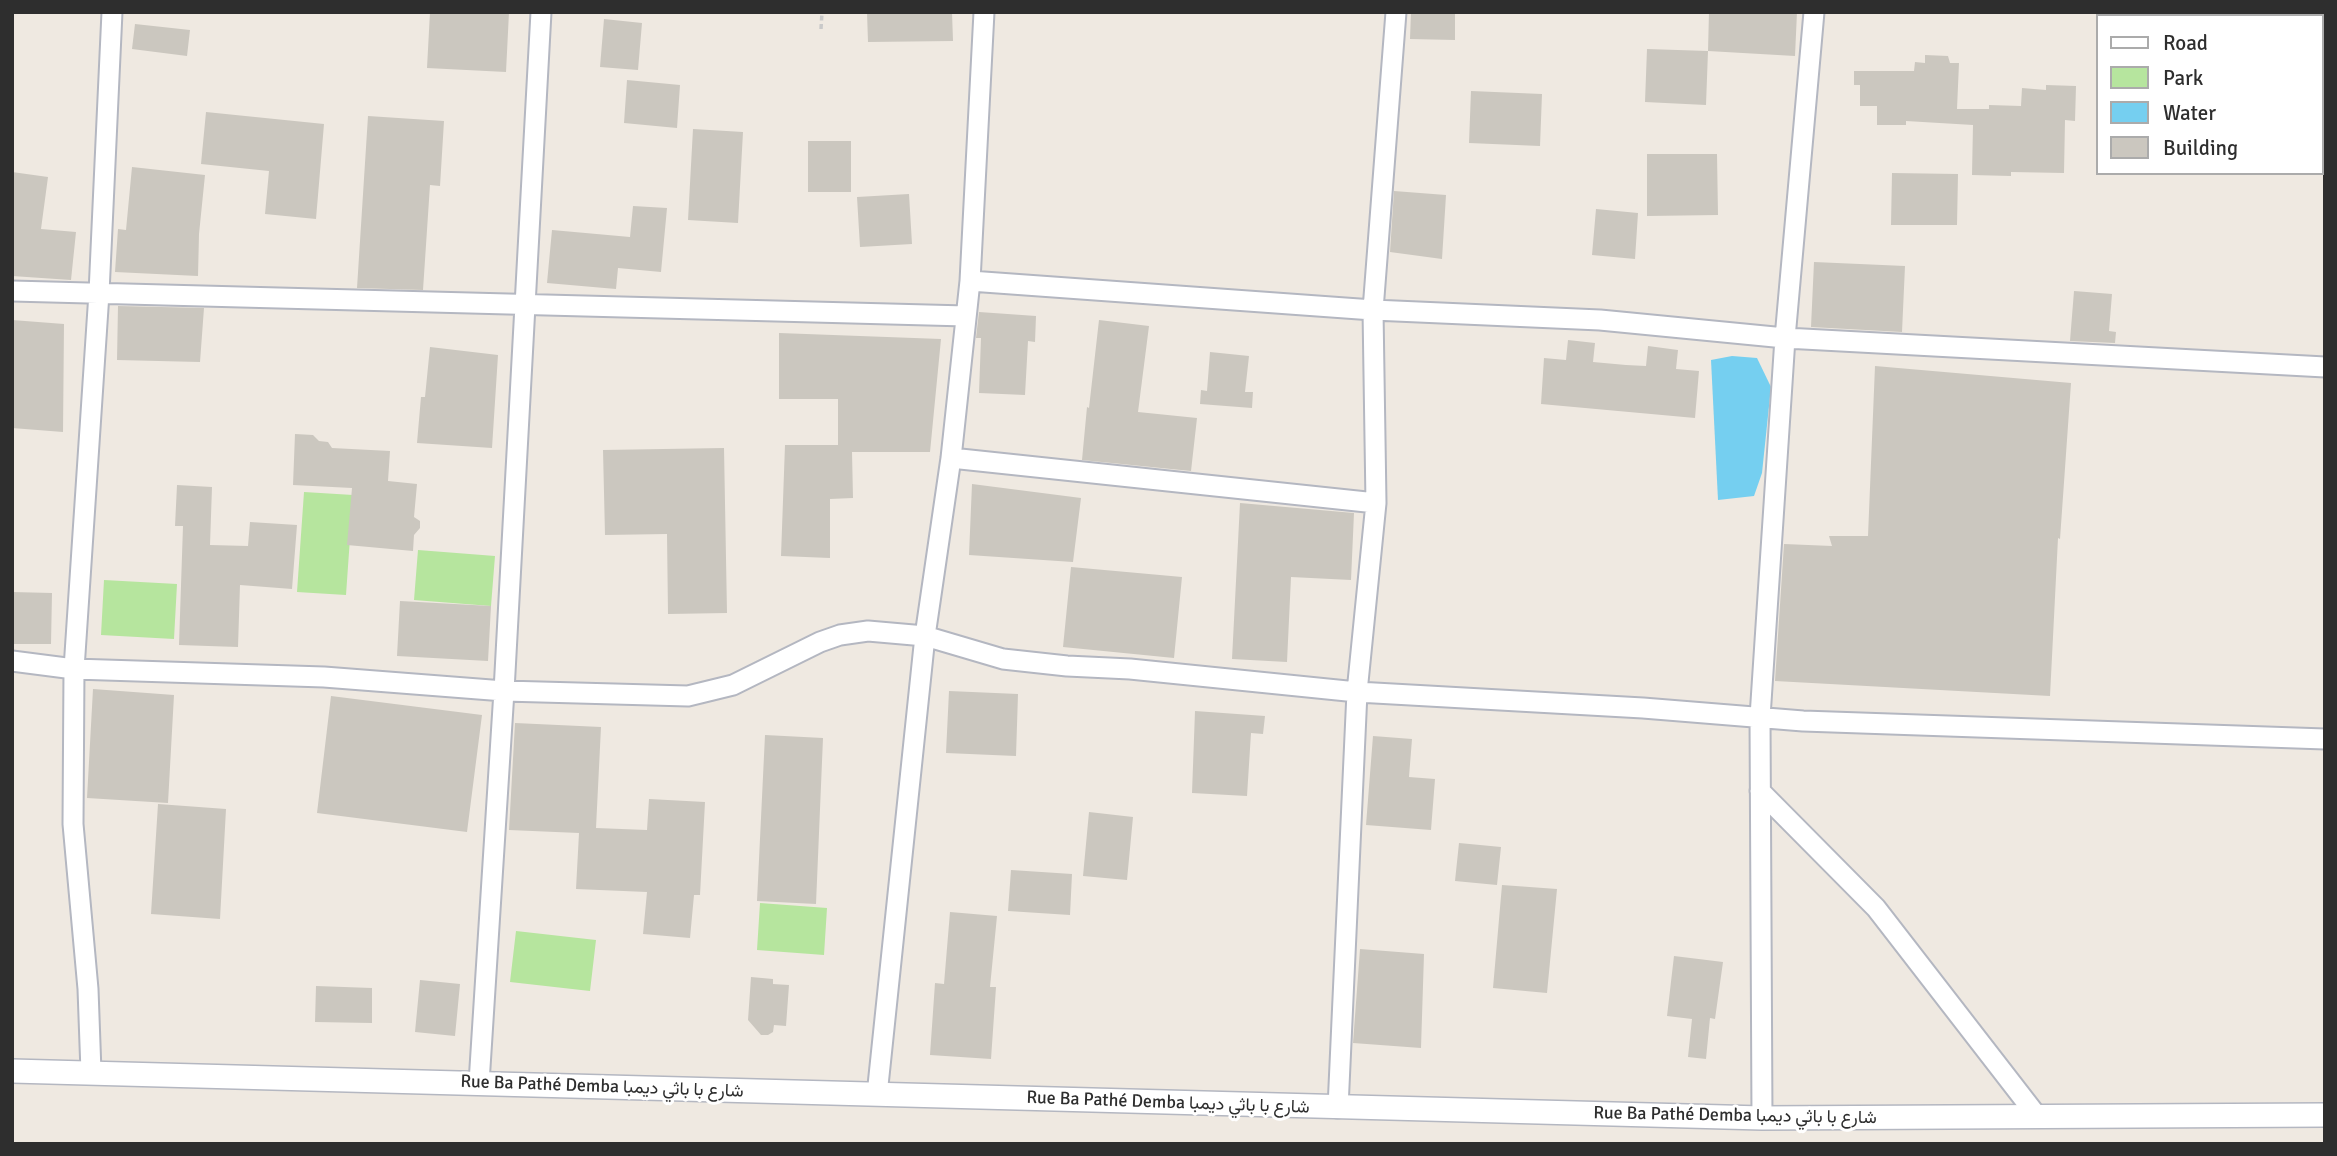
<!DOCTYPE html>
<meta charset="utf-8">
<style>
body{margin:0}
#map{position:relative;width:2337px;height:1156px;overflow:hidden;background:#efe9e1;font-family:Signika,sans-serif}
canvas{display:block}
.frame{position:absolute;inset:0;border:14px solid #2e2e2e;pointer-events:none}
.legend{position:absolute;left:2096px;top:14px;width:228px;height:161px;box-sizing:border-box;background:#fff;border:2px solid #ababab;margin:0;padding:9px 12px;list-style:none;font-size:21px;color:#2e2e2e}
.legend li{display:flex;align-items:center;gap:14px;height:35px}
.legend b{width:35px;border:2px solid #ababab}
</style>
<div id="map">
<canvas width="2337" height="1156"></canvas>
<div class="frame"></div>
<ul class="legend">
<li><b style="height:9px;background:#fff"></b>Road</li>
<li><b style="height:19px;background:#b6e59e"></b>Park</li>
<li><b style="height:19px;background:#75cff0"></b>Water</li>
<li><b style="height:19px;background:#cbc7bf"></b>Building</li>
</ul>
</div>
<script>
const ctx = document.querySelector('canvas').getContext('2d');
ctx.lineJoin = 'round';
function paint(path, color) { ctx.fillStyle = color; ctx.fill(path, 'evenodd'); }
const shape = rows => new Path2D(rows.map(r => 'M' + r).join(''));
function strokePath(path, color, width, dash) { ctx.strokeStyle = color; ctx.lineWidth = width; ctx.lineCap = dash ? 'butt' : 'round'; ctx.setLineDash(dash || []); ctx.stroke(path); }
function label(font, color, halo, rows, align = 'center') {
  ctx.font = font + ' Signika,Vazirmatn,sans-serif'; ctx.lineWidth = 6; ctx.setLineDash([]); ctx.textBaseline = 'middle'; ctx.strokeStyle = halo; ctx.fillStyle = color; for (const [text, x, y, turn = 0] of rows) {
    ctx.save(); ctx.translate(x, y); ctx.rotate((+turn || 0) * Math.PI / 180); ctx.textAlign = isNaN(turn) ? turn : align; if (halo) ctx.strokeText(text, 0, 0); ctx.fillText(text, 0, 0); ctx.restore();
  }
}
paint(shape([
 [304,492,353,495,346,595,297,592],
 [418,550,495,556,491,606,414,600],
 [104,580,177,584,174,639,101,635],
 [760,903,827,908,824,955,757,950],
 [516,931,596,940,590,991,510,982]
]), '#b6e59e');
paint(shape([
 [1732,356,1757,358,1771,387,1762,473,1754,496,1718,500,1711,360]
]), '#75cff0');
paint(shape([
 [430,12,509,12,506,72,427,68],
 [867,12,952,12,953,41,868,42],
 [1411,12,1455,12,1455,40,1410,39],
 [1709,12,1797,12,1795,56,1708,51],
 [604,19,642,23,638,70,600,67],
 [135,24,190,30,187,56,132,49],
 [1647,49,1708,51,1706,105,1645,102],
 [1925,55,1948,56,1950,63,1959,63,1957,109,1989,109,1989,105,2021,106,2022,88,2046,90,2046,85,2076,86,2075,121,2065,120,2064,173,2011,172,2011,176,1972,175,1973,125,1906,121,1906,125,1877,125,1877,106,1860,106,1860,85,1854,85,1854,71,1914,71,1915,62,1925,63],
 [627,80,680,85,677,128,624,123],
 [1471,91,1542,94,1540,146,1469,143],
 [206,112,324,124,316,219,265,214,269,171,201,164],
 [368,116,444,121,440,186,430,185,423,290,357,288],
 [693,129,743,132,738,223,688,220],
 [808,141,851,141,851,192,808,192],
 [1647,154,1717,154,1718,215,1647,216],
 [132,167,205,175,199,234,198,276,115,272,118,229,126,230],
 [12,172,48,177,41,229,76,232,71,280,12,276],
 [1892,173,1958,174,1957,225,1891,225],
 [1394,191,1446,195,1442,259,1390,252],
 [909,194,912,244,860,247,857,197],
 [633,206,667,208,661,272,618,268,616,289,547,283,552,230,630,237],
 [1596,209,1638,213,1635,259,1592,255],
 [1814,262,1905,266,1902,332,1811,327],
 [2074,291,2112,294,2109,331,2116,332,2115,343,2070,341],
 [118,306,204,308,200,362,117,360],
 [979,312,1036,316,1035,342,1028,341,1025,395,979,393,981,338,976,338],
 [12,320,64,324,63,432,12,428],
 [1099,320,1149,326,1138,412,1197,418,1191,471,1082,460,1087,407,1089,408],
 [779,333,941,339,930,452,852,452,853,498,830,499,830,558,781,556,785,445,838,445,838,399,779,399],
 [1568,340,1595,343,1593,362,1626,365,1646,366,1648,346,1678,350,1676,369,1699,371,1695,418,1541,404,1544,358,1566,360],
 [430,347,498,355,492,448,417,443,421,397,425,397],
 [1210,352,1249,356,1245,392,1253,392,1252,408,1200,404,1201,390,1207,391],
 [1875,366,2071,383,2060,539,2058,538,2050,696,1775,681,1784,544,1832,546,1829,536,1868,536],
 [295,434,313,435,319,441,328,442,332,448,390,451,388,481,417,484,414,517,420,521,420,528,414,535,413,551,347,545,352,488,293,485],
 [724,448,727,613,668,614,667,534,605,535,603,450],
 [972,484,1081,498,1073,562,969,555],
 [177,485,212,487,210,545,248,546,250,522,297,525,292,589,240,585,238,647,179,645,183,526,175,526],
 [1240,503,1354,513,1351,580,1291,577,1287,662,1232,659],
 [1071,567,1182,577,1174,658,1063,647],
 [12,592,52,593,51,644,12,644],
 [400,601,491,606,488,661,397,656],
 [93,689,174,695,168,803,87,798],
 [949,691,1018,694,1016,756,946,753],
 [331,696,482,715,467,832,317,813],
 [1195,711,1265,716,1263,734,1251,733,1247,796,1192,793],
 [515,723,601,727,596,828,647,830,649,799,705,802,700,895,694,895,690,938,643,934,647,892,576,889,579,833,509,830],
 [765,735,823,738,816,904,757,901],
 [1373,736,1412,739,1409,777,1435,779,1431,830,1366,825],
 [158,804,226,809,220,919,151,914],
 [1089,812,1133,817,1127,880,1083,876],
 [1459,843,1501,847,1497,885,1455,881],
 [1011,870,1072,874,1070,915,1008,911],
 [1502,885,1557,889,1547,993,1493,988],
 [950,912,997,916,990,987,996,987,991,1059,930,1055,935,983,944,984],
 [1360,949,1424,954,1421,1048,1353,1043],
 [1674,956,1723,962,1715,1019,1710,1018,1706,1059,1688,1057,1692,1019,1667,1016],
 [751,977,773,979,773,984,789,985,786,1026,774,1025,773,1032,768,1035,761,1035,748,1020],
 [420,980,460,984,455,1036,415,1032],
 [316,986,372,988,372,1023,315,1022]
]), '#cbc7bf');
const minor = shape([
 [970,281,1373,310,1600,320,1785,338,2325,367],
 [12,291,966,316],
 [951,458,1376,503],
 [12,661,74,669,324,677,504,691,688,696,733,685,820,642,840,635,868,631,925,636,1003,659,1067,666,1130,669,1357,692,1643,708,1803,721,2325,739],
 [1760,791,1876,908,2037,1116],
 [91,1072,88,989,73,824,74,669,99,293,112,12],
 [479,1083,504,691,541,12],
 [877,1095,925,636,951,458,970,281,984,12],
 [1338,1108,1357,692,1376,503,1373,310,1396,12],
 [1762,1118,1760,717,1785,338,1814,12]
]);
const tertiary = shape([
 [12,1071,1762,1118,2325,1115]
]);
strokePath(minor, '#b4b7c1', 23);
strokePath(tertiary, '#b4b7c1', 26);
strokePath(shape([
 [821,29,822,12]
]), '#c9c9c9', 3.5, [5, 3.5]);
strokePath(minor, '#fff', 19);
strokePath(tertiary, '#fff', 23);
label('18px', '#2e2e2e', '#fff', [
 ["Rue Ba Pathé Demba شارع با باثي ديمبا",602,1087,2],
 ["Rue Ba Pathé Demba شارع با باثي ديمبا",1168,1103,2],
 ["Rue Ba Pathé Demba شارع با باثي ديمبا",1735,1116,1]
]);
</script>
